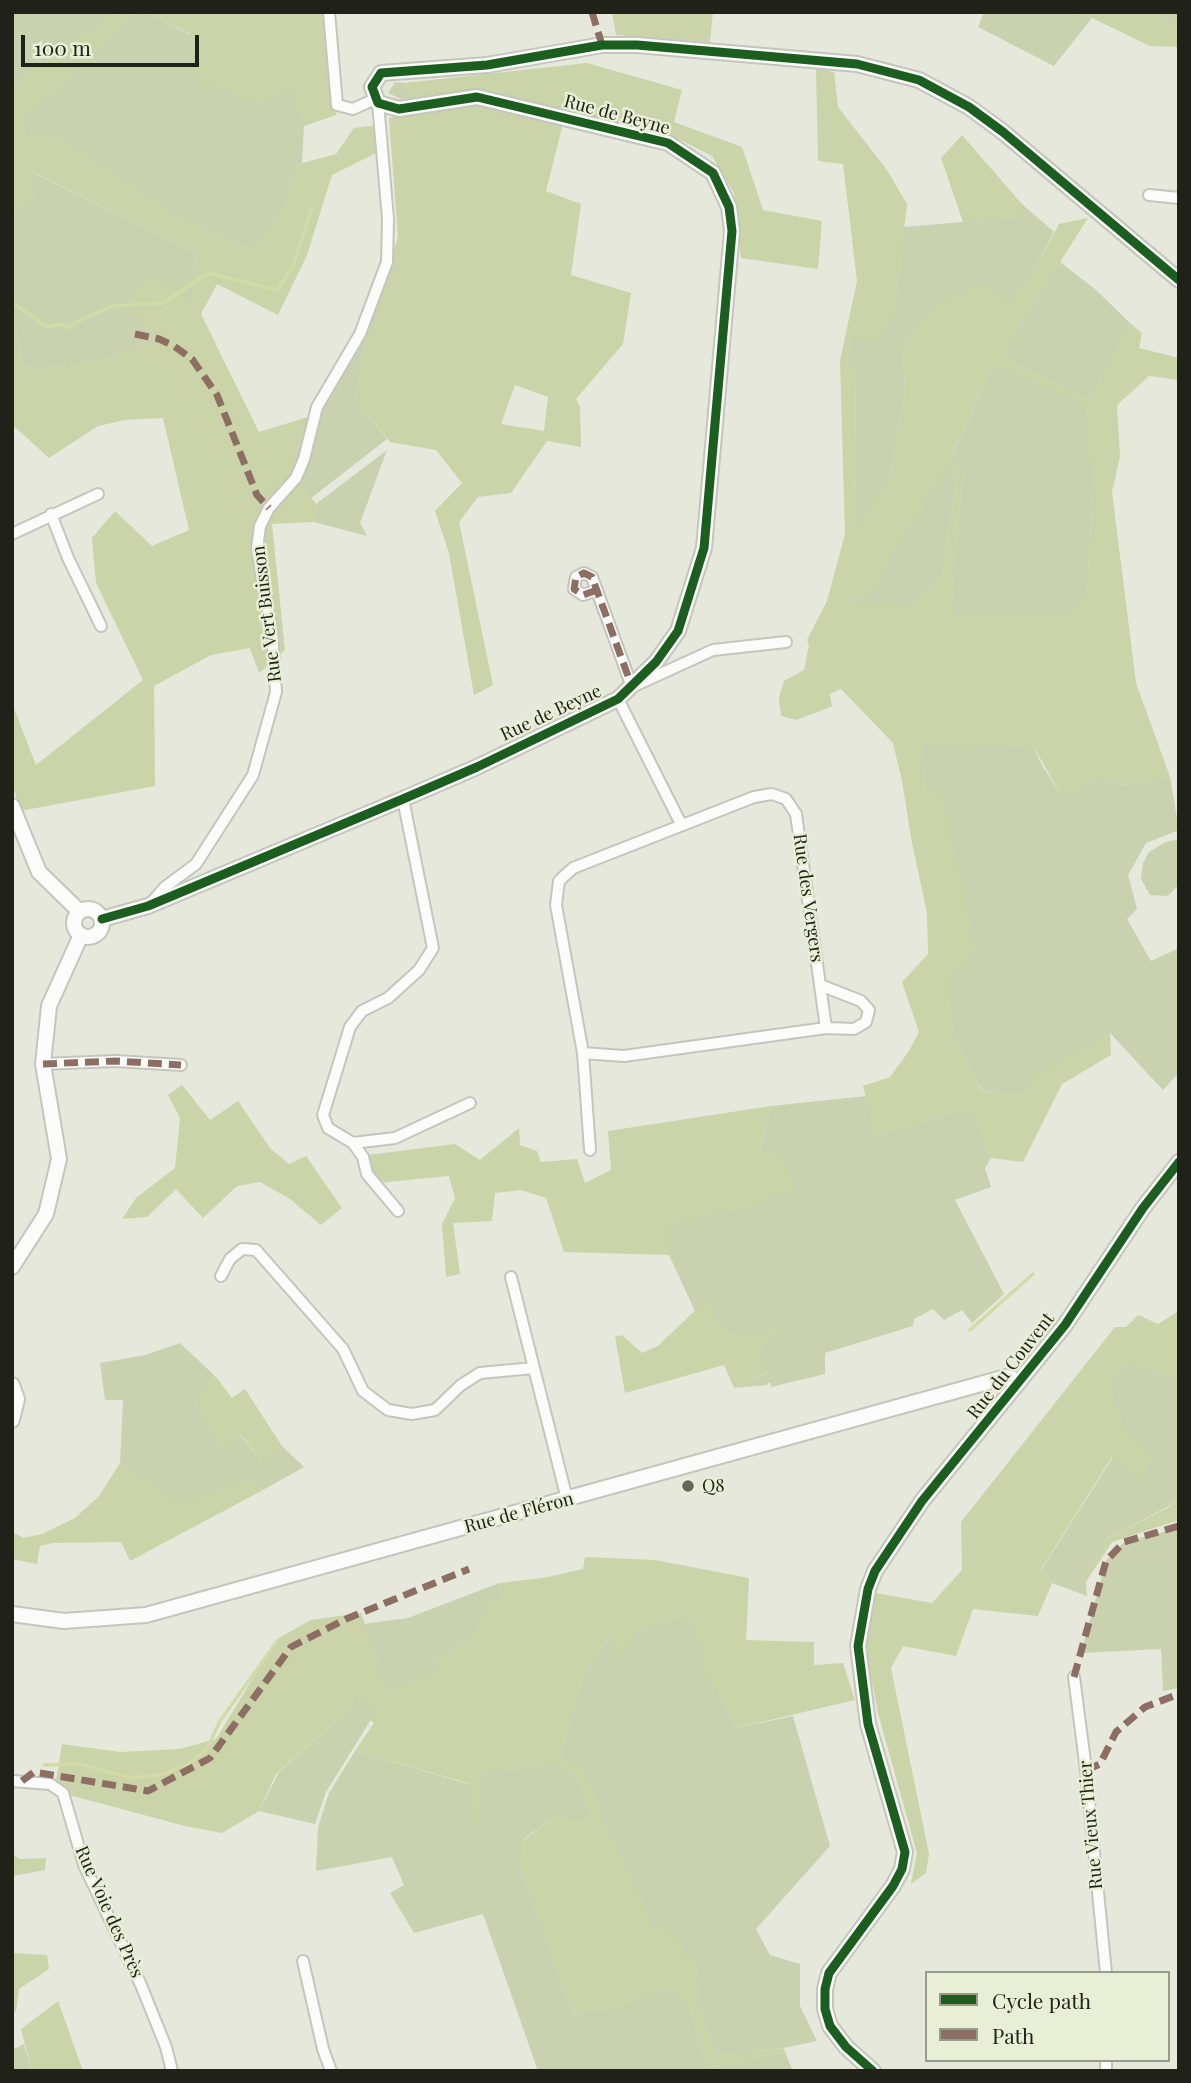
<!DOCTYPE html>
<meta charset="utf-8">
<style>
body{margin:0}
#map{position:relative;width:1191px;height:2083px;overflow:hidden;background:#e6e8dc;font-family:"Playfair Display",serif}
canvas{display:block}
.frame{position:absolute;inset:0;border:14px solid #202219;pointer-events:none}
.legend{position:absolute;left:925px;top:1971px;width:245px;height:91px;box-sizing:border-box;background:#e9eed6;border:2px solid #999c8a;margin:0;padding:9px 12px;list-style:none;font-size:21px;color:#202219}
.legend li{display:flex;align-items:center;gap:14px;height:35px}
.legend b{width:35px;border:2px solid #999c8a}
.scale{position:absolute;left:21px;top:35px;width:178px;height:32px;box-sizing:border-box;border:4px solid #202219;border-top:0;padding-left:9px;font-size:21px;line-height:24px;white-space:nowrap;color:#202219;-webkit-text-stroke:5px #e9eed6;paint-order:stroke}
</style>
<div id="map">
<canvas width="1191" height="2083"></canvas>
<div class="frame"></div>
<ul class="legend">
<li><b style="height:9px;background:#1b5e20"></b>Cycle path</li>
<li><b style="height:9px;background:#8d6e63"></b>Path</li>
</ul>
<div class="scale">100 m</div>
</div>
<script>
const ctx = document.querySelector('canvas').getContext('2d');
ctx.lineJoin = 'round';
function paint(path, color) { ctx.fillStyle = color; ctx.fill(path, 'evenodd'); }
const shape = rows => new Path2D(rows.map(r => 'M' + r).join(''));
function strokePath(path, color, width, dash) { ctx.strokeStyle = color; ctx.lineWidth = width; ctx.lineCap = dash ? 'butt' : 'round'; ctx.setLineDash(dash || []); ctx.stroke(path); }
function label(font, color, halo, rows, align = 'center') {
  ctx.font = font + ' "Playfair Display",serif'; ctx.lineWidth = 5; ctx.setLineDash([]); ctx.textBaseline = 'middle'; ctx.strokeStyle = halo; ctx.fillStyle = color; for (const [text, x, y, turn = 0] of rows) {
    ctx.save(); ctx.translate(x, y); ctx.rotate((+turn || 0) * Math.PI / 180); ctx.textAlign = isNaN(turn) ? turn : align; if (halo) ctx.strokeText(text, 0, 0); ctx.fillText(text, 0, 0); ctx.restore();
  }
}
paint(shape([
 [12,12,116,12,12,87],
 [137,12,146,12,295,89,304,126,302,163,295,165,284,211,250,249,174,214,56,137,26,134,24,118],
 [984,12,1070,12,1092,18,1054,66,978,27],
 [1155,12,1179,12,1179,32],
 [395,82,404,83,413,98,401,99,388,93],
 [30,171,196,253,192,300,158,340,89,364,37,369,22,365,16,322,12,317,12,216,33,194],
 [1021,203,1054,232,1032,275,1009,303,934,306,903,346,905,394,891,474,854,532,856,372,847,362,851,336,894,315,904,227,1021,217],
 [1060,262,1096,290,1131,324,1089,401,1000,356],
 [366,337,356,400,387,439,310,499,300,483,321,413],
 [994,364,1088,405,1082,435,1094,469,1087,594,1069,615,955,616,952,573,964,471,950,459],
 [387,450,360,523,367,536,314,522,316,504],
 [946,466,957,475,941,581,910,605,846,604,867,597],
 [921,743,1033,746,1042,765,1062,796,1096,778,1123,785,1170,777,1179,830,1146,843,1128,875,1137,909,1127,919,1151,961,1179,948,1179,1073,1163,1090,1110,1033,1022,1095,983,1091,973,1077,954,1032,946,980,940,790,926,793],
 [1179,839,1179,884,1168,896,1150,895,1141,879,1143,863,1149,852,1166,842],
 [866,1096,875,1135,963,1110,976,1118,991,1158,985,1168,991,1187,955,1200,1004,1294,972,1323,962,1310,944,1320,933,1309,914,1319,913,1326,825,1353,825,1374,771,1387,770,1382,766,1385,734,1388,768,1372,762,1350,779,1323,758,1338,726,1334,706,1300,695,1311,669,1255,669,1224,753,1205,760,1151,771,1106],
 [180,1343,216,1377,194,1400,221,1447,240,1435,261,1460,282,1446,304,1467,263,1490,249,1480,180,1505,120,1463,123,1400,105,1400,100,1363,145,1355],
 [1130,1362,1168,1377,1179,1374,1179,1495,1171,1505,1106,1539,1081,1580,1086,1582,1087,1596,1052,1583,1040,1572,1113,1457,1123,1426,1108,1382],
 [1179,1528,1179,1688,1163,1691,1161,1649,1081,1653,1106,1561,1124,1542],
 [499,1583,503,1598,486,1606,474,1637,434,1658,438,1673,387,1692,364,1624,408,1618],
 [684,1615,706,1646,713,1680,736,1728,793,1716,830,1846,756,1929,770,1955,800,1964,800,2006,817,2041,784,2048,715,2056,698,2004,696,1961,684,1958,654,1930,602,1816,584,1771,560,1757,584,1673,610,1636,637,1633],
 [357,1690,375,1713,326,1792,315,1824,259,1811,279,1772,351,1707],
 [355,1751,472,1785,472,1823,483,1774,554,1763,578,1776,592,1819,576,1824,555,1816,524,1839,522,1873,574,2016,595,2008,607,2011,666,1987,689,2004,707,2071,538,2071,483,1914,414,1933,390,1893,404,1885,392,1857,316,1871,318,1827,329,1793],
 [24,2044,32,2071,12,2071,12,2050],
 [785,2052,793,2071,716,2071,715,2066]
]), '#cad1af');
paint(shape([
 [116,12,137,12,24,118,26,133,56,137,174,214,250,249,284,211,295,165,336,154,354,128,379,125,378,152,332,175,307,255,278,315,217,284,201,314,259,432,321,413,300,483,316,504,314,522,272,524,285,650,259,673,250,648,211,655,154,686,155,786,20,811,12,782,12,703,36,765,143,680,96,583,92,538,115,511,152,546,189,530,163,418,125,420,98,426,49,458,15,427,12,437,12,317,16,321,22,365,37,369,89,364,158,340,125,302,151,277,192,300,196,253,31,171,33,194,12,216,12,87],
 [146,12,329,12,336,115,304,126,295,89,259,104,195,79,190,34],
 [612,12,713,12,710,42,616,35],
 [1070,12,1155,12,1179,32,1179,47,1150,46,1092,18],
 [587,63,682,90,674,122,742,147,763,210,822,221,818,269,741,258,734,193,712,156,673,136,517,98,470,92,413,98,404,83],
 [816,69,834,72,838,107,887,170,907,204,894,315,874,343,851,336,847,362,856,371,854,531,891,474,905,394,903,346,934,306,980,282,1009,302,1032,275,1059,224,1088,218,1000,356,1089,401,1131,324,1142,333,1139,348,1179,358,1179,380,1149,376,1117,405,1120,456,1112,492,1136,683,1170,777,1123,785,1096,778,1062,796,1033,746,921,744,926,792,941,790,976,951,946,980,954,1032,973,1077,982,1091,1022,1095,1033,1076,1110,1033,1111,1055,1062,1084,1023,1162,991,1158,976,1118,963,1110,875,1135,863,1086,890,1077,909,1051,919,1032,902,982,928,954,927,913,912,843,902,781,893,743,841,689,830,694,832,706,825,709,796,720,781,716,779,698,784,681,804,670,809,645,807,640,827,601,845,534,840,361,857,281,843,164,818,161],
 [994,364,1088,406,1081,435,1094,469,1087,594,1069,615,955,615,952,573,964,471,950,458],
 [946,467,957,475,941,581,910,605,849,603,867,597],
 [476,100,564,120,546,191,581,204,571,275,631,293,623,344,576,399,580,407,581,447,547,441,511,493,478,497,459,522,493,685,474,695,449,553,435,511,462,483,436,450,390,442,356,400,366,337,398,237,389,118],
 [515,385,548,397,544,431,501,424],
 [962,135,1021,203,1021,217,963,222,941,158],
 [182,1085,210,1120,238,1101,270,1148,289,1164,306,1156,342,1208,321,1225,290,1199,260,1182,237,1186,203,1218,176,1189,147,1217,122,1219,136,1198,175,1168,180,1118,168,1095],
 [771,1106,760,1150,781,1154,795,1190,753,1205,670,1224,669,1255,564,1252,546,1198,521,1190,495,1193,492,1221,453,1223,460,1274,446,1277,442,1224,455,1198,449,1176,377,1183,369,1177,368,1155,455,1144,480,1160,519,1128,520,1145,537,1151,541,1162,577,1159,585,1183,611,1170,608,1131],
 [706,1300,726,1334,758,1338,779,1323,781,1326,762,1350,769,1371,734,1388,724,1365,625,1393,615,1337,622,1335,642,1353,658,1346],
 [1179,1311,1179,1374,1168,1377,1130,1362,1108,1382,1123,1426,1154,1456,1141,1478,1112,1457,1040,1571,1052,1583,1038,1616,973,1609,956,1656,903,1646,891,1668,929,1854,926,1873,911,1884,917,1853,878,1713,865,1647,876,1593,932,1603,962,1570,961,1522,1115,1327,1126,1327,1138,1315,1158,1324],
 [216,1377,232,1398,245,1389,282,1446,261,1460,241,1435,221,1447,194,1400],
 [120,1463,180,1504,249,1480,263,1490,130,1561,121,1542,53,1543,40,1546,37,1564,12,1559,12,1532,24,1538,42,1534,75,1518,99,1496],
 [1179,1495,1179,1520,1112,1542,1086,1582,1081,1580,1106,1539,1171,1506],
 [585,1557,655,1560,749,1578,746,1640,814,1642,814,1665,843,1663,855,1700,736,1728,713,1680,701,1676,706,1646,684,1615,637,1633,624,1655,609,1637,584,1673,560,1757,584,1771,602,1816,654,1929,664,1926,682,1944,685,1958,696,1961,698,2004,715,2056,784,2048,785,2052,715,2066,716,2071,707,2071,689,2004,666,1987,607,2011,595,2008,574,2016,522,1873,524,1840,555,1816,576,1824,592,1819,578,1776,554,1763,483,1774,477,1822,472,1823,471,1784,355,1751,374,1723,370,1720,375,1713,357,1691,351,1707,276,1774,259,1811,222,1833,185,1826,69,1795,56,1781,62,1744,120,1752,179,1749,216,1739,277,1639,311,1620,361,1613,387,1692,437,1673,434,1658,474,1637,486,1606,503,1598,499,1583,543,1578,583,1569],
 [12,1854,20,1859,46,1858,45,1870,12,1876],
 [12,1953,47,1955,49,1969,19,1989,16,2012,12,2010],
 [58,2001,83,2071,32,2071,21,2029]
]), '#cbd3a8');
strokePath(shape([
 [12,302,47,327,61,324,70,328,77,322,112,306,163,303,208,273,277,290,293,266,312,208],
 [970,1330,1033,1274],
 [44,1765,80,1764,132,1778,164,1774,190,1763,207,1749,220,1721,278,1640]
]), '#d2dba8', 3.5);
const minor = shape([
 [329,12,337,105,353,109,375,99],
 [1149,195,1179,198],
 [51,514,68,558,101,626],
 [12,534,98,494],
 [597,590,583,595,574,589,576,577,584,573,592,577,632,687,713,650,786,642],
 [618,699,681,824],
 [151,903,165,887,196,864,253,775,276,692,272,632,257,549,260,526,269,508,296,478,304,459,317,407,360,334,387,262,388,219,378,103],
 [820,985,861,1001,869,1010,866,1022,854,1029,826,1028],
 [583,1053,624,1056,826,1028,796,814,786,799,772,794,754,797,573,868,559,881,556,905,583,1053,590,1150],
 [43,1064,115,1061,181,1065],
 [353,1143,395,1138,470,1103],
 [398,1211,367,1174,363,1157,353,1143,328,1128,323,1115,350,1027,362,1011,388,998,419,970,433,948,403,799],
 [221,1276,230,1259,242,1249,256,1250,343,1349,363,1391,388,1410,412,1414,435,1410,461,1385,480,1373,534,1368],
 [511,1277,567,1499],
 [1074,1677,1086,1770,1106,1973],
 [12,1781,50,1784,63,1793,84,1865,141,1985,166,2047,172,2071],
 [303,1961,323,2049,331,2071],
 [1106,2071,1106,2060]
]);
const tertiary = shape([
 [12,806,39,872,79,911],
 '74 923a14 14 0 1 1 28 0a14 14 0 1 1-28 0Z',
 [102,919,148,906,403,799,477,767,618,699,656,662,678,631,704,548,732,231,729,207,713,173,668,143,477,97,399,109,378,103,372,87,381,73,487,65,602,45,637,45,857,64,919,80,969,107,1003,132,1179,280],
 [12,1267,46,1214,59,1159,43,1064,49,1006,81,935],
 [12,1385,17,1399,12,1420],
 [12,1614,64,1621,146,1615,1006,1377,1020,1381],
 [873,2071,846,2047,830,2026,825,2009,825,1989,829,1973,893,1886,902,1869,905,1852,868,1724,858,1646,868,1589,875,1571,922,1501,1065,1325,1143,1208,1179,1162]
]);
strokePath(minor, '#c4c6bd', 14);
strokePath(tertiary, '#c4c6bd', 18);
strokePath(minor, '#fbfcfa', 10);
strokePath(tertiary, '#fbfcfa', 14);
strokePath(shape([
 [592,12,602,45],
 [135,334,159,339,174,346,192,359,217,395,257,495,269,508],
 [597,590,583,595,574,589,576,577,584,573,592,577,632,687],
 [43,1064,115,1061,181,1065],
 [1074,1677,1106,1561,1124,1542,1179,1526],
 [1086,1770,1100,1764,1116,1732,1145,1707,1179,1694],
 [22,1781,34,1772,148,1791,210,1758,291,1647,346,1619,469,1569]
]), '#8d6e63', 7, [14, 7]);
strokePath(shape([
 [102,919,148,906,403,799,477,767,618,699,656,662,678,631,704,548,732,231,729,207,713,173,668,143,477,97,399,109,378,103,372,87,381,73,487,65,602,45,637,45,857,64,919,80,969,107,1003,132,1179,280],
 [873,2071,846,2047,830,2026,825,2009,825,1989,829,1973,893,1886,902,1869,905,1852,868,1724,858,1646,868,1589,875,1571,922,1501,1065,1325,1143,1208,1179,1162]
]), '#1b5e20', 9);
for (const [x, y, r, color] of [
 [688,1486,7,"#65675d"]
]) { const dot = new Path2D(); dot.arc(x, y, r, 0, 2 * Math.PI); ctx.fillStyle = color; ctx.fill(dot); strokePath(dot, '#e9eed6', 2.5); }
label('18px', '#202219', '#e9eed6', [
 ["Rue de Beyne",617,115,15],
 ["Rue Vert Buisson",267,614,-97],
 ["Rue de Beyne",551,713,-25],
 ["Rue des Vergers",808,898,82],
 ["Rue du Couvent",1011,1366,-52],
 ["Rue de Fléron",519,1513,-15],
 ["Rue Vieux Thier",1091,1825,-95],
 ["Rue Voie des Près",109,1912,66]
]);
label('18px', '#202219', '#e9eed6', [
 ["Q8",702,1486]
], 'left');
</script>
